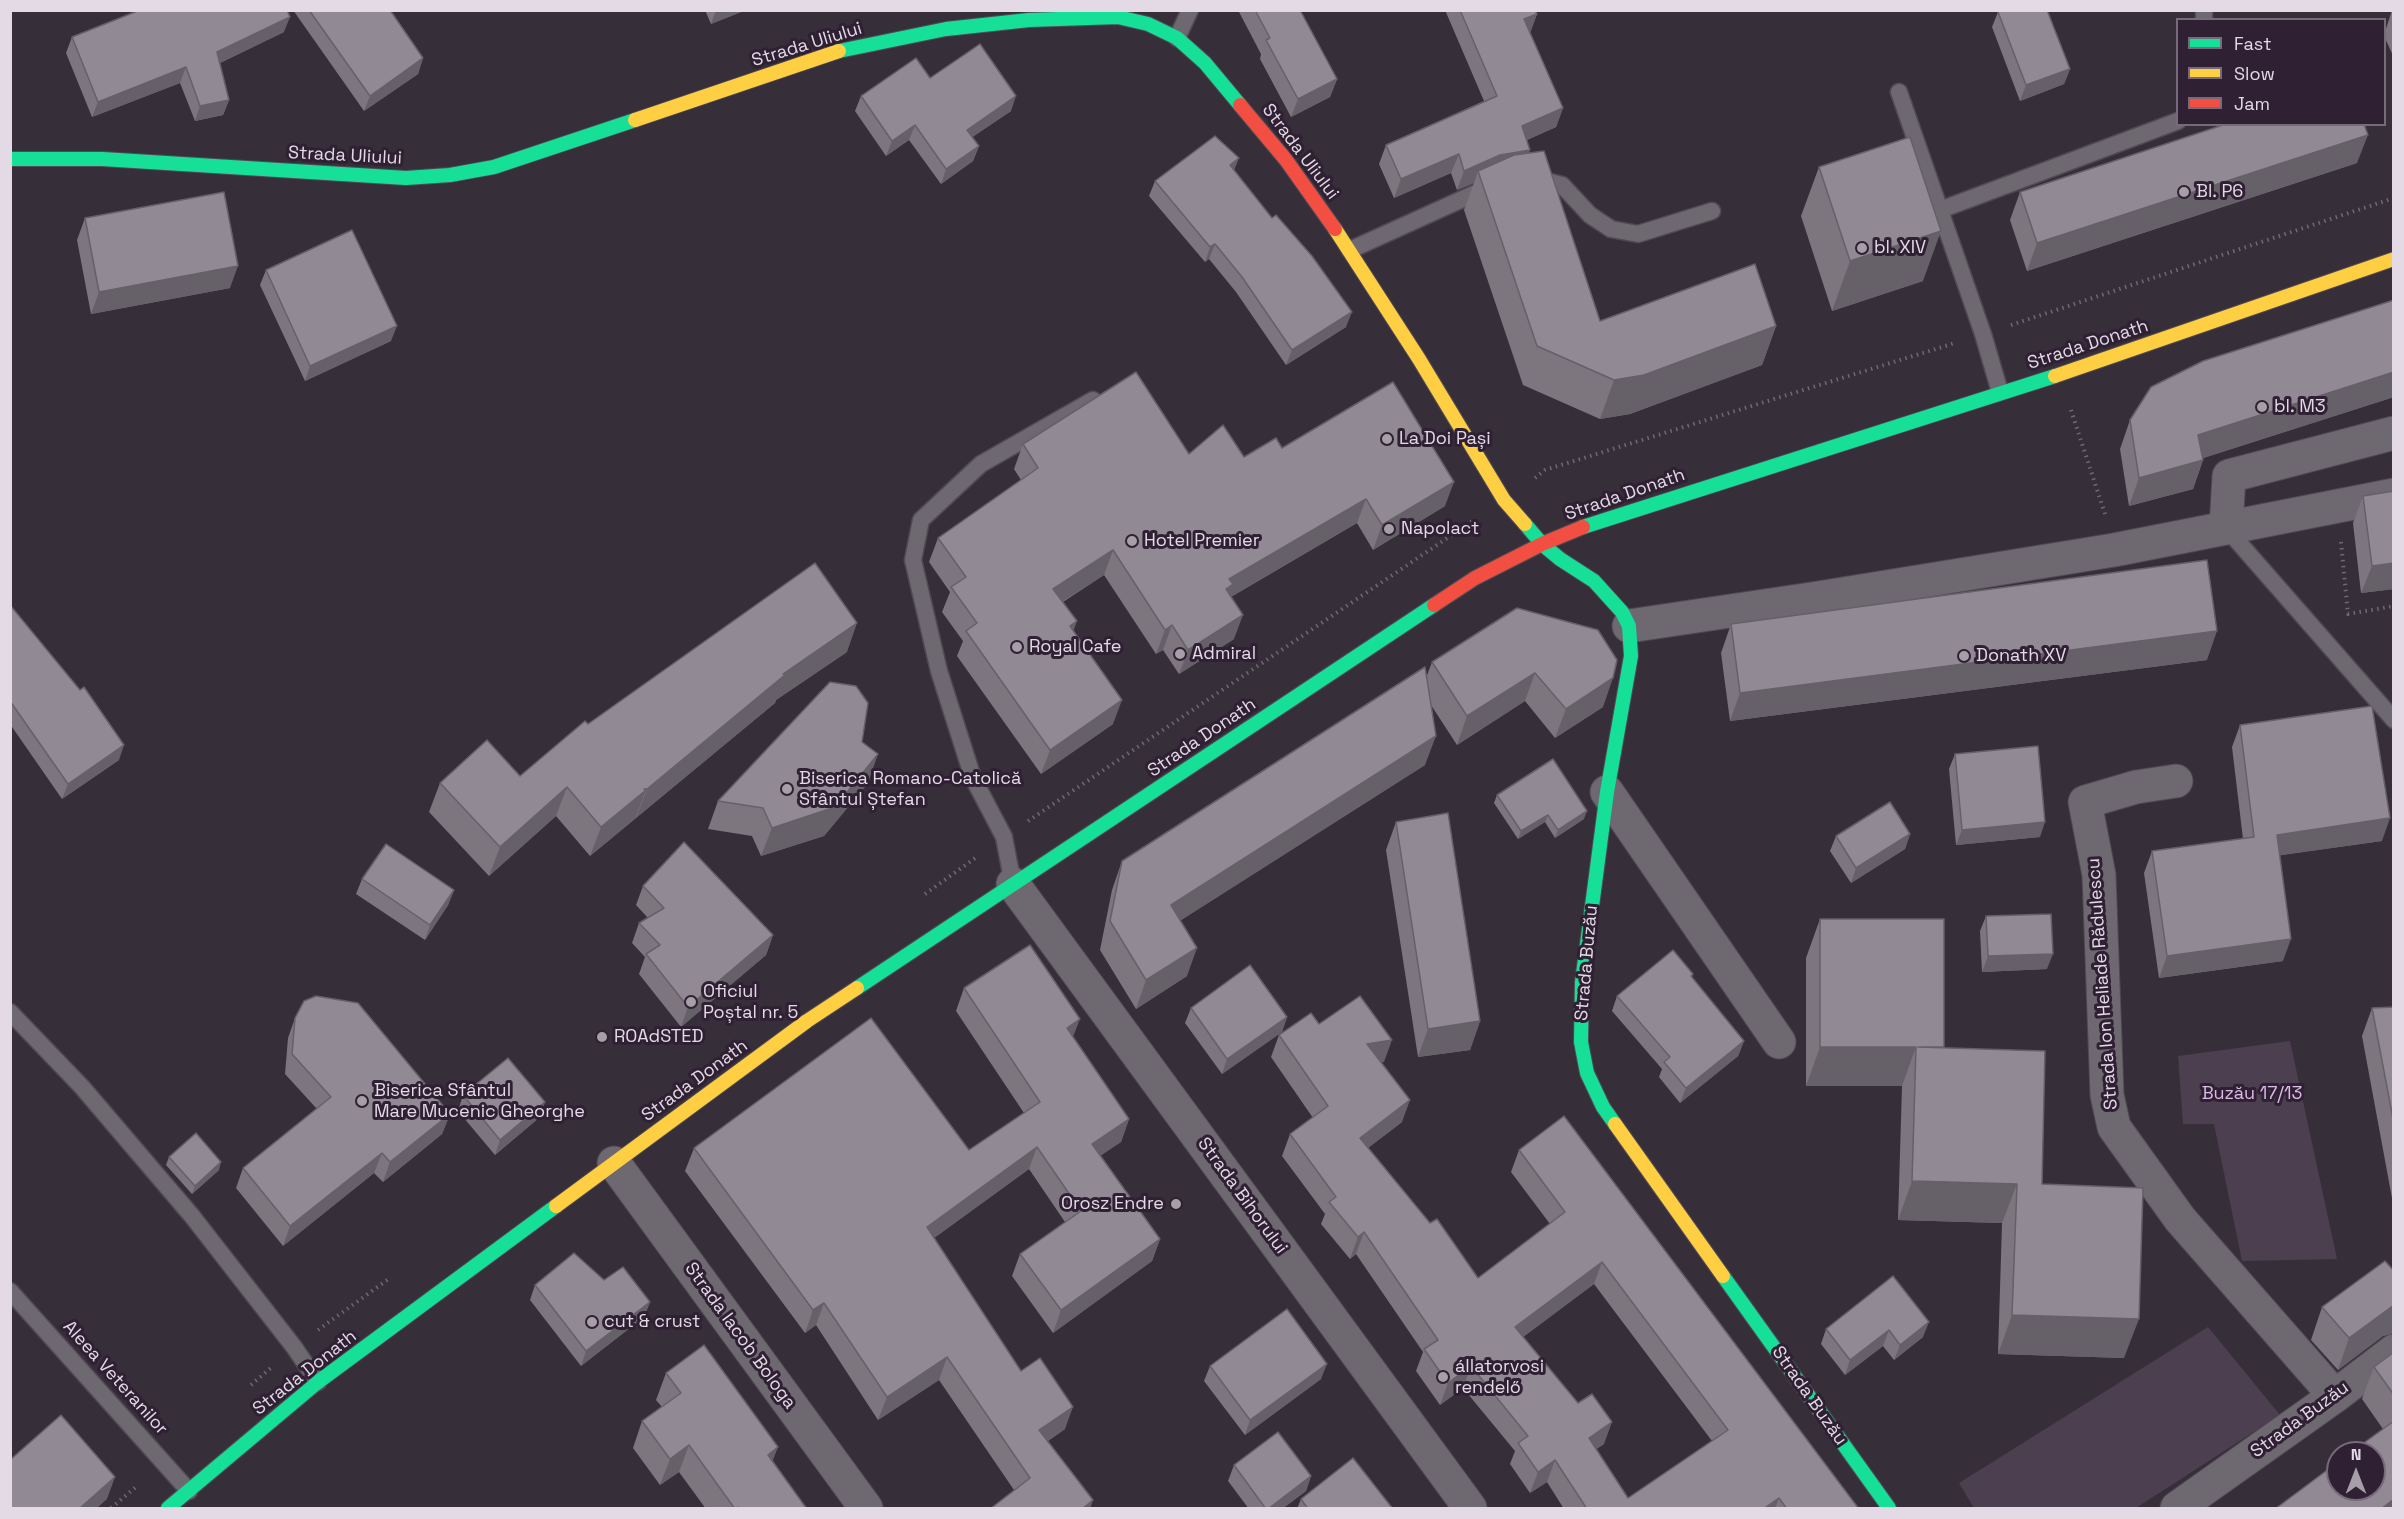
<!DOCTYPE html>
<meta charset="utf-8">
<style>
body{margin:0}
#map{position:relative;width:2404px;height:1519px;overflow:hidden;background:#362e39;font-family:"Space Grotesk",sans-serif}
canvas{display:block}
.frame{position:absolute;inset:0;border:12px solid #e3dae6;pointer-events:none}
.legend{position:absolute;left:2176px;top:18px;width:210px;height:108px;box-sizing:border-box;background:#2f2033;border:2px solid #776a7b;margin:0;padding:8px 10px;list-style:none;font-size:18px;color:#e3dae6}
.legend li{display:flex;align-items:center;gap:12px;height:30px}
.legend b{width:30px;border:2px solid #776a7b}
.north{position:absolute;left:2326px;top:1441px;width:60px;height:60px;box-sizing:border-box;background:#2f2033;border:2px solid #776a7b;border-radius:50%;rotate:0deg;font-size:16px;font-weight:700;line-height:24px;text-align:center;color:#e3dae6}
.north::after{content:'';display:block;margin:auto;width:21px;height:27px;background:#a69ea9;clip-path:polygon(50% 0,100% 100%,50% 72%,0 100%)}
</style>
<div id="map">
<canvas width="2404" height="1519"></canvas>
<div class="frame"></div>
<ul class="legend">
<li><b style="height:8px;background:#16e098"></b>Fast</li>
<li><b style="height:8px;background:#ffcf43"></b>Slow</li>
<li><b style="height:8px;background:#f24e42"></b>Jam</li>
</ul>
<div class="north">N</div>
</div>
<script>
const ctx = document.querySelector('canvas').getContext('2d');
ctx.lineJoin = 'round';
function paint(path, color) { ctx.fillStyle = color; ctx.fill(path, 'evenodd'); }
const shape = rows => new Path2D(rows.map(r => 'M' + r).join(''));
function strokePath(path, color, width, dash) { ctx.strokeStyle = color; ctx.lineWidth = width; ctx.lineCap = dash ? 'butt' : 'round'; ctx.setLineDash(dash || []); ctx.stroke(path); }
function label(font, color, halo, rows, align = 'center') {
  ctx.font = font + ' "Space Grotesk",sans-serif'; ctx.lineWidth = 6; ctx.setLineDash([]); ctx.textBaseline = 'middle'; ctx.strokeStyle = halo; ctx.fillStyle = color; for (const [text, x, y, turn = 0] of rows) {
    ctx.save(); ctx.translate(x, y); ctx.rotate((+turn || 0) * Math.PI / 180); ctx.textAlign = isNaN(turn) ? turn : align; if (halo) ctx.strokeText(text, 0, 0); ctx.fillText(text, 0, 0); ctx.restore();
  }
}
paint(shape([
 [2290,1041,2337,1259,2242,1261,2214,1124,2183,1124,2178,1056],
 [2208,1327,2280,1415,2136,1508,1974,1508,1959,1483]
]), '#4c4050');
const lane = shape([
 [2204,10,2204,20],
 [1177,38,1190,10],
 [1899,92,1983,334,2000,392],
 [1534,178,1562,185,1590,215,1611,229,1638,234,1712,211],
 [1940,210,2178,121],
 [1350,250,1489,187],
 [2226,528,2394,720],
 [1013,884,1004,837,973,778,939,671,913,560,921,520,981,464,1093,400],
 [10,1012,82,1087,192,1216,294,1347,318,1382],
 [10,1291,189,1491]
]);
const street = shape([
 [2226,528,2229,476,2394,433],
 [1629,626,1818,598,2114,550,2394,495],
 [2176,781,2136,787,2085,802,2099,875,2107,1095,2114,1127,2180,1219,2335,1396],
 [1607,792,1779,1042],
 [1013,884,1470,1508],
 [614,1163,866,1508],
 [2177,1508,2335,1396,2394,1351]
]);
const fast = shape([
 [839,51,946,29,1029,20,1118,17,1148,24,1177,38,1205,63,1240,105],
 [10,159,102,159,406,178,450,175,494,167,635,120],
 [1525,524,1542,544,1560,559,1594,581,1622,612,1629,626,1631,656,1607,792,1582,982,1581,1042,1587,1073,1603,1107,1615,1124],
 [1583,527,2055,376],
 [857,988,1434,605],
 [1723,1276,1889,1508],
 [168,1508,318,1382,556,1206]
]);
const slow = shape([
 [635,120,839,51],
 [1335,229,1419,359,1504,500,1525,524],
 [2055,376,2394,259],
 [1615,1124,1723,1276],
 [556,1206,807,1021,857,988]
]);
const jam = shape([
 [1240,105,1286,160,1335,229],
 [1434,605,1475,578,1542,544,1583,527]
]);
strokePath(lane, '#514a53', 19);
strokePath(street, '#514a53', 35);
strokePath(fast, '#514a53', 16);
strokePath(slow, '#514a53', 16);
strokePath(jam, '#514a53', 16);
strokePath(shape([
 [2011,325,2394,198],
 [2071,410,2105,514],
 [1535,478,1545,470,1955,343],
 [2341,542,2348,614,2394,606],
 [1028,821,1474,520],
 [925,894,978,856],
 [318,1330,390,1278],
 [251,1385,273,1366],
 [111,1508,136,1487]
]), '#6f6a71', 4, [1.5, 4.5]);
strokePath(lane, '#6e6870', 16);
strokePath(street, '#6e6870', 33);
strokePath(fast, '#16e098', 14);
strokePath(slow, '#ffcf43', 14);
strokePath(jam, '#f24e42', 14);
paint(shape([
 [293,10,390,10,423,58,418,74,364,111],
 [705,10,746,10,711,24],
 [1238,10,1300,10,1337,79,1330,97,1291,117,1260,59,1261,54],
 [1445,10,1535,10,1537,14,1530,33,1563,108,1556,127,1527,140,1529,153,1600,321,1776,326,1762,365,1630,414,1600,419,1523,385,1464,210,1474,183,1457,190,1451,173,1394,198,1379,164,1386,145,1484,101],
 [2392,10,2394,10,2394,58,2385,38,2385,32],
 [1998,12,2070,69,2064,84,2020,101,1992,27],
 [284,32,220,63,229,100,223,115,195,121,180,83,92,117,66,53,72,37],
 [930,78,1011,111,972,137,979,146,973,161,941,184,909,140,886,156,855,111,861,96],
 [2357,163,2027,271,2010,220,2020,192],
 [1819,167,1923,281,1832,311,1801,216],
 [1234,170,1346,327,1286,365,1236,292,1209,259,1205,262,1149,196,1155,181],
 [85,218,230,288,91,314,77,240],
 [266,270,391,341,305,381,260,285],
 [2394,397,2203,458,2203,460,2193,489,2129,506,2120,449,2130,420],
 [1023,444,1244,457,1282,448,1445,506,1373,550,1357,523,1231,597,1234,639,1179,674,1163,650,1156,654,1104,575,1063,602,1073,631,1113,724,1041,774,957,656,963,641,942,612,950,592,929,562,938,538,1021,480,1014,469],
 [2394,491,2394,589,2361,593,2353,523,2363,496],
 [10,605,119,760,62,799,10,724],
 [1517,608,1603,707,1555,738,1525,701,1457,745,1431,705,1425,765,1181,920,1187,976,1136,1009,1100,950,1112,890,1122,861,1426,678,1432,662],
 [1731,624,2207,660,1730,721,1721,653],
 [847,652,776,700,775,703,590,856,556,816,489,876,429,812,440,783,520,776,588,724],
 [2240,725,2382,841,2280,855,2283,961,2159,978,2144,873,2152,851,2243,839,2232,747],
 [1955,754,2040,837,1956,845,1949,769],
 [868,783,824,836,761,856,752,836,708,829,718,801],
 [1497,795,1584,819,1555,838,1545,822,1518,839,1494,803],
 [1396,822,1480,1021,1470,1050,1418,1057,1386,850],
 [1910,834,1905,849,1851,883,1830,851,1836,836],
 [362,879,454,890,448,905,425,940,356,894],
 [643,886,773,935,766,955,681,1027,639,974,645,957,632,943,639,923,648,918,636,905],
 [1986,916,2047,969,1982,972,1980,931],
 [1820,919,1944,1048,2042,1184,2124,1358,1998,1354,2002,1223,1898,1220,1902,1086,1806,1086,1806,958],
 [1693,974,1692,978,1744,1041,1738,1056,1680,1103,1659,1077,1662,1069,1612,1011,1617,996],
 [964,988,1073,1037,1129,1119,1121,1142,1100,1155,1160,1239,1152,1261,1053,1333,1012,1276,1020,1254,1065,1222,1029,1169,934,1238,1021,1371,1065,1429,1048,1441,1093,1500,1014,1490,939,1380,878,1420,816,1325,805,1333,685,1171,694,1148,969,1150,1024,1113,956,1011],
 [2394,1007,2394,1209,2362,1036,2372,1008],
 [1191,1008,1287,1017,1282,1032,1222,1074,1185,1023],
 [295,1018,450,1114,442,1134,383,1182,374,1173,283,1246,236,1188,243,1168,317,1109,285,1074,288,1038],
 [1319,1024,1384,1062,1381,1062,1402,1122,1368,1148,1430,1223,1478,1278,1550,1224,1511,1172,1519,1150,1859,1509,1564,1509,1547,1482,1530,1493,1510,1464,1515,1451,1463,1388,1440,1405,1416,1371,1423,1352,1356,1254,1350,1259,1321,1224,1325,1214,1282,1156,1290,1134,1313,1118,1271,1057,1279,1035],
 [1594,1284,1712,1441,1628,1498,1596,1449,1604,1444,1523,1337],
 [463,1095,540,1117,495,1155,458,1111],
 [169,1157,219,1170,192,1194,166,1165],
 [2394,1271,2394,1333,2383,1336,2338,1370,2311,1340,2322,1307],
 [1893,1276,1923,1337,1894,1360,1883,1346,1845,1375,1821,1344,1826,1329],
 [604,1280,650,1302,644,1317,581,1366,530,1300,535,1285],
 [2394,1352,2394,1509,2383,1429,2362,1399,2374,1367],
 [1210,1366,1321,1379,1245,1435,1204,1381],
 [666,1373,773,1461,807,1509,706,1509,679,1472,660,1485,633,1448,642,1421,662,1407,656,1400],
 [1234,1465,1311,1476,1306,1491,1282,1509,1249,1509,1228,1481],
 [1301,1499,1393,1509,1297,1509]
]), '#7d767f');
paint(shape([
 [716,10,746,10,711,24],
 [1537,14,1530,33,1524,19],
 [290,17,284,32,212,67,217,52],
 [423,58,418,74,364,111,370,96],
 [186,67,180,83,92,117,98,102],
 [2070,69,2064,84,2020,101,2026,85],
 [1337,79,1330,97,1291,117,1298,99],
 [1016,96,1011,111,961,145,967,130],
 [229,100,223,115,195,121,200,106],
 [1563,108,1556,127,1515,145,1522,126],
 [915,125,909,140,886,156,892,141],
 [2368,135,2357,163,2027,271,2037,243],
 [979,146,973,161,941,184,946,169],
 [1530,150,1523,169,1478,171,1474,183,1457,190,1464,171,1500,155],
 [1459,154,1451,173,1394,198,1401,179],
 [1239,158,1233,173,1230,165],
 [1941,231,1923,281,1832,311,1850,261],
 [1215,244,1209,259,1205,262,1210,247],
 [238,266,230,288,91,314,99,292],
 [1352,312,1346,327,1286,365,1292,350],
 [397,326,391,341,305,381,310,366],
 [1776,326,1762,365,1630,414,1600,419,1614,380],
 [2394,372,2394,397,2188,463,2198,435],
 [2203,460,2193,489,2129,506,2139,478],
 [1454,482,1445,506,1373,550,1382,525],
 [1366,499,1357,523,1227,599,1217,614,1229,579],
 [1113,550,1104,575,1044,613,1053,589],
 [2394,563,2394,589,2361,593,2372,566],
 [1243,615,1234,639,1179,674,1188,650],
 [1077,621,1068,646,1070,626],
 [857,623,847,652,776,700,775,703,636,818,647,789,783,674],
 [1172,625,1163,650,1156,654,1165,630],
 [2217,631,2207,660,1730,721,1740,693],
 [1535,673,1525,701,1457,745,1467,716],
 [1613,678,1603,707,1555,738,1566,709],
 [1122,700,1113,724,1041,774,1050,750],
 [1436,736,1425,765,1161,933,1171,905],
 [124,745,119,760,62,799,68,784],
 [878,754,868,783,824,836,761,856,772,828],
 [567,787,556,816,489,876,500,847],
 [646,790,635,819,590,856,601,827],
 [1587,811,1584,819,1555,838,1558,830],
 [1548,815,1545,822,1518,839,1521,831],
 [2390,818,2382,841,2269,857,2277,835],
 [2045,822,2040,837,1956,845,1962,830],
 [1910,834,1905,849,1851,883,1856,868],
 [454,890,448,905,425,940,430,925],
 [773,935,766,955,681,1027,688,1007],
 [2291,939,2283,961,2159,978,2167,956],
 [1197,948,1187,976,1136,1009,1146,980],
 [2053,954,2047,969,1982,972,1988,956],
 [1287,1017,1282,1032,1222,1074,1227,1059],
 [1080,1019,1071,1042,1067,1028],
 [1480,1021,1470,1050,1418,1057,1428,1029],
 [1392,1040,1384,1062,1360,1066,1367,1044],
 [1744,1041,1738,1056,1680,1103,1686,1088],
 [1820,1047,1916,1047,1902,1086,1806,1086],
 [1410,1100,1402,1122,1352,1160,1360,1138],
 [545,1102,540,1117,495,1155,500,1140],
 [450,1114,442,1134,383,1182,390,1162],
 [1129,1119,1121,1142,1084,1167,1092,1144],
 [1037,1147,1029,1169,919,1249,927,1227],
 [382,1153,374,1173,283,1246,290,1226],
 [221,1162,219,1170,192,1194,195,1186],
 [1912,1181,2017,1184,2002,1223,1898,1220],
 [1364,1232,1356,1254,1350,1259,1358,1237],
 [1160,1239,1152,1261,1053,1333,1061,1310],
 [1602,1262,1594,1284,1507,1349,1515,1327],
 [650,1302,644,1317,581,1366,586,1351],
 [824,1303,816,1325,805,1333,813,1310],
 [2394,1305,2394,1333,2383,1336,2338,1370,2349,1338],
 [2012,1315,2139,1319,2124,1358,1998,1354],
 [1929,1322,1923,1337,1894,1360,1900,1345],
 [1889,1330,1883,1346,1845,1375,1850,1360],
 [947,1357,939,1380,878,1420,887,1397],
 [1327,1364,1321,1379,1245,1435,1250,1420],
 [1471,1366,1463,1388,1440,1405,1448,1383],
 [1073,1407,1065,1429,1031,1452,1039,1430],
 [1612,1422,1604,1444,1581,1460,1589,1438],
 [689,1445,679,1472,660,1485,670,1459],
 [778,1447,768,1473,768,1455],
 [1555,1460,1547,1482,1530,1493,1538,1472],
 [1311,1476,1306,1491,1282,1509,1268,1509],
 [115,1477,107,1499,96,1509,79,1509],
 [1779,1498,1775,1509,1763,1509],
 [2394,1499,2394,1509,2381,1509],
 [1093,1500,1090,1509,1082,1509]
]), '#666068');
const building = shape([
 [140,10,287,10,290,17,217,52,229,100,200,106,186,67,98,102,72,37,140,10],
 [309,10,390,10,423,58,370,96,309,10],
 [1255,10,1300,10,1337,79,1298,99,1266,40,1270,38,1255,10],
 [1460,10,1535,10,1537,14,1524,19,1563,108,1522,126,1530,150,1500,155,1464,171,1459,154,1401,179,1386,145,1497,96,1460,10],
 [2001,10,2047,10,2070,69,2026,85,1998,12,2001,10],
 [980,44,1016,96,967,130,979,146,946,169,915,125,892,141,861,96,916,58,930,78,980,44],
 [2226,124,2364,124,2368,135,2037,243,2020,192,2226,124],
 [1215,136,1239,158,1230,165,1272,218,1276,215,1312,256,1352,312,1292,350,1242,277,1215,244,1210,247,1155,181,1215,136],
 [1910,137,1941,231,1850,261,1819,167,1910,137],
 [1544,151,1600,321,1755,264,1776,326,1644,375,1614,380,1537,346,1478,171,1514,155,1544,151],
 [224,192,238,266,99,292,85,218,224,192],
 [352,230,397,326,310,366,266,270,352,230],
 [2394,300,2394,372,2198,435,2203,460,2139,478,2130,420,2151,387,2203,361,2394,300],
 [1136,372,1189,454,1223,425,1244,457,1276,438,1282,448,1393,382,1454,482,1382,525,1366,499,1229,579,1233,584,1226,589,1243,615,1188,650,1172,625,1165,630,1113,550,1053,589,1077,621,1070,626,1122,700,1050,750,966,631,977,623,951,587,966,577,938,538,1038,468,1023,444,1136,372],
 [2394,491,2394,563,2372,566,2363,496,2394,491],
 [2207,560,2217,631,1740,693,1731,624,2207,560],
 [815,563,857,623,783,674,786,674,647,789,644,789,646,790,601,827,567,787,500,847,440,783,487,740,520,776,585,721,588,724,815,563],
 [10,605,80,690,84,687,124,745,68,784,10,701,10,605],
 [1517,608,1598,630,1617,660,1613,678,1566,709,1535,673,1467,716,1432,662,1517,608],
 [1425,667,1436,736,1171,905,1197,948,1146,980,1110,921,1122,861,1425,667],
 [830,682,856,686,868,703,862,742,878,754,835,807,772,828,763,808,718,801,830,682],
 [2372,706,2390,818,2277,835,2291,939,2167,956,2152,851,2254,837,2240,725,2372,706],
 [2038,746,2045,822,1962,830,1955,754,2038,746],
 [1553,759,1587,811,1558,830,1548,815,1521,831,1497,795,1553,759],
 [1890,802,1910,834,1856,868,1836,836,1890,802],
 [1448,813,1480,1021,1428,1029,1396,822,1448,813],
 [684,842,773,935,688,1007,646,954,660,945,639,923,664,908,643,886,684,842],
 [386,844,454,890,430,925,362,879,386,844],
 [2051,914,2053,954,1988,956,1986,916,2051,914],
 [1820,919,1944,919,1944,1047,1918,1047,2045,1051,2042,1184,2143,1188,2139,1319,2012,1315,2017,1184,1912,1181,1916,1047,1820,1047,1820,919],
 [1030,945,1080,1019,1067,1028,1129,1119,1092,1144,1160,1239,1061,1310,1020,1254,1081,1211,1037,1147,927,1227,1021,1371,1040,1358,1073,1407,1039,1430,1093,1500,1082,1509,990,1509,1030,1478,947,1357,887,1397,824,1303,813,1310,694,1148,871,1018,969,1150,1040,1102,964,988,1030,945],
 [1673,950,1693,974,1691,976,1744,1041,1686,1088,1664,1062,1670,1057,1617,996,1673,950],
 [1250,965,1287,1017,1227,1059,1191,1008,1250,965],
 [316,996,358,1003,450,1114,390,1162,382,1153,290,1226,243,1168,331,1097,292,1054,295,1018,304,1001,316,996],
 [1360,996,1392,1040,1367,1044,1410,1100,1360,1138,1430,1223,1437,1219,1478,1278,1565,1212,1519,1150,1564,1116,1859,1509,1787,1509,1779,1498,1763,1509,1587,1509,1555,1460,1538,1472,1518,1443,1528,1436,1471,1366,1448,1383,1424,1349,1438,1340,1364,1232,1358,1237,1329,1202,1336,1197,1290,1134,1328,1106,1279,1035,1311,1013,1319,1024,1360,996],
 [1602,1262,1728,1430,1628,1498,1589,1438,1612,1422,1592,1394,1578,1403,1515,1327,1602,1262],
 [2394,1007,2394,1124,2372,1008,2394,1007],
 [508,1058,545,1102,500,1140,463,1095,508,1058],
 [196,1133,221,1162,195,1186,169,1157,196,1133],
 [574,1253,604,1280,623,1267,650,1302,586,1351,535,1285,574,1253],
 [2385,1261,2394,1271,2394,1305,2349,1338,2322,1307,2385,1261],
 [1893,1276,1929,1322,1900,1345,1889,1330,1850,1360,1826,1329,1893,1276],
 [1287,1309,1327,1364,1250,1420,1210,1366,1287,1309],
 [704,1345,778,1447,768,1455,807,1509,739,1509,738,1507,735,1509,689,1445,670,1459,642,1421,681,1393,666,1373,704,1345],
 [2394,1352,2394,1395,2374,1367,2394,1352],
 [61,1415,115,1477,79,1509,10,1509,10,1460,61,1415],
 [2394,1421,2394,1499,2381,1509,2275,1509,2338,1462,2338,1489,2374,1489,2374,1453,2350,1453,2394,1421],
 [1278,1432,1311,1476,1268,1509,1266,1509,1234,1465,1278,1432],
 [1353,1458,1393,1509,1308,1509,1301,1499,1353,1458]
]);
paint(building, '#918994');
strokePath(building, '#666068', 1.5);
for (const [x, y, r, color] of [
 [2184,192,6,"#a69ea9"],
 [1862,248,6,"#a69ea9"],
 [2262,407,6,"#a69ea9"],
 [1387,439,6,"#a69ea9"],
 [1389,529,6,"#a69ea9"],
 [1132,541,6,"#a69ea9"],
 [1017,647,6,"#a69ea9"],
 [1180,654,6,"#a69ea9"],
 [1964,656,6,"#a69ea9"],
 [787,789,6,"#a69ea9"],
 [691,1002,6,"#a69ea9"],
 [602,1037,6,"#a69ea9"],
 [362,1101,6,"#a69ea9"],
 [1176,1204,6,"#a69ea9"],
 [592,1322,6,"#a69ea9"],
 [1443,1377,6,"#a69ea9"]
]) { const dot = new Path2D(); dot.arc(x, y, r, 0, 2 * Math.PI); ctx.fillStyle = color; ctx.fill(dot); strokePath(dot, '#2f2033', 2); }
label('18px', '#e3dae6', '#2f2033', [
 ["Strada Uliului",807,45,-17],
 ["Strada Uliului",1300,152,53],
 ["Strada Uliului",345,156,3],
 ["Strada Donath",2088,345,-18],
 ["Strada Donath",1625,495,-19],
 ["Strada Donath",1202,738,-34],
 ["Strada Buzău",1587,963,-85],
 ["Strada Ion Heliade Rădulescu",2103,984,-94],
 ["Strada Donath",695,1081,-36],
 ["Strada Bihorului",1242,1196,54],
 ["Strada Iacob Bologa",740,1336,54],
 ["Strada Donath",305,1373,-38],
 ["Aleea Veteranilor",115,1378,48],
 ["Strada Buzău",1809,1396,55],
 ["Strada Buzău",2300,1420,-36]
]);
label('18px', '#e3dae6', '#2f2033', [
 ["Bl. P6",2196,192],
 ["bl. XIV",1874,248],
 ["bl. M3",2274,407],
 ["La Doi Pași",1399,439],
 ["Napolact",1401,529],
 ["Hotel Premier",1144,541],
 ["Royal Cafe",1029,647],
 ["Admiral",1192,654],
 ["Donath XV",1976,656],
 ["Biserica Romano-Catolică",799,779],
 ["Sfântul Ștefan",799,800],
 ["Oficiul",703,992],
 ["Poștal nr. 5",703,1013],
 ["ROAdSTED",614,1037],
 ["Biserica Sfântul",374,1091],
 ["Mare Mucenic Gheorghe",374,1112],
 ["Orosz Endre",1164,1204,"right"],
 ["cut & crust",604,1322],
 ["állatorvosi",1455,1367],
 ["rendelő",1455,1388]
], 'left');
label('18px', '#dcbbe7', '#2f2033', [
 ["Buzău 17/13",2252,1094]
]);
</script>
